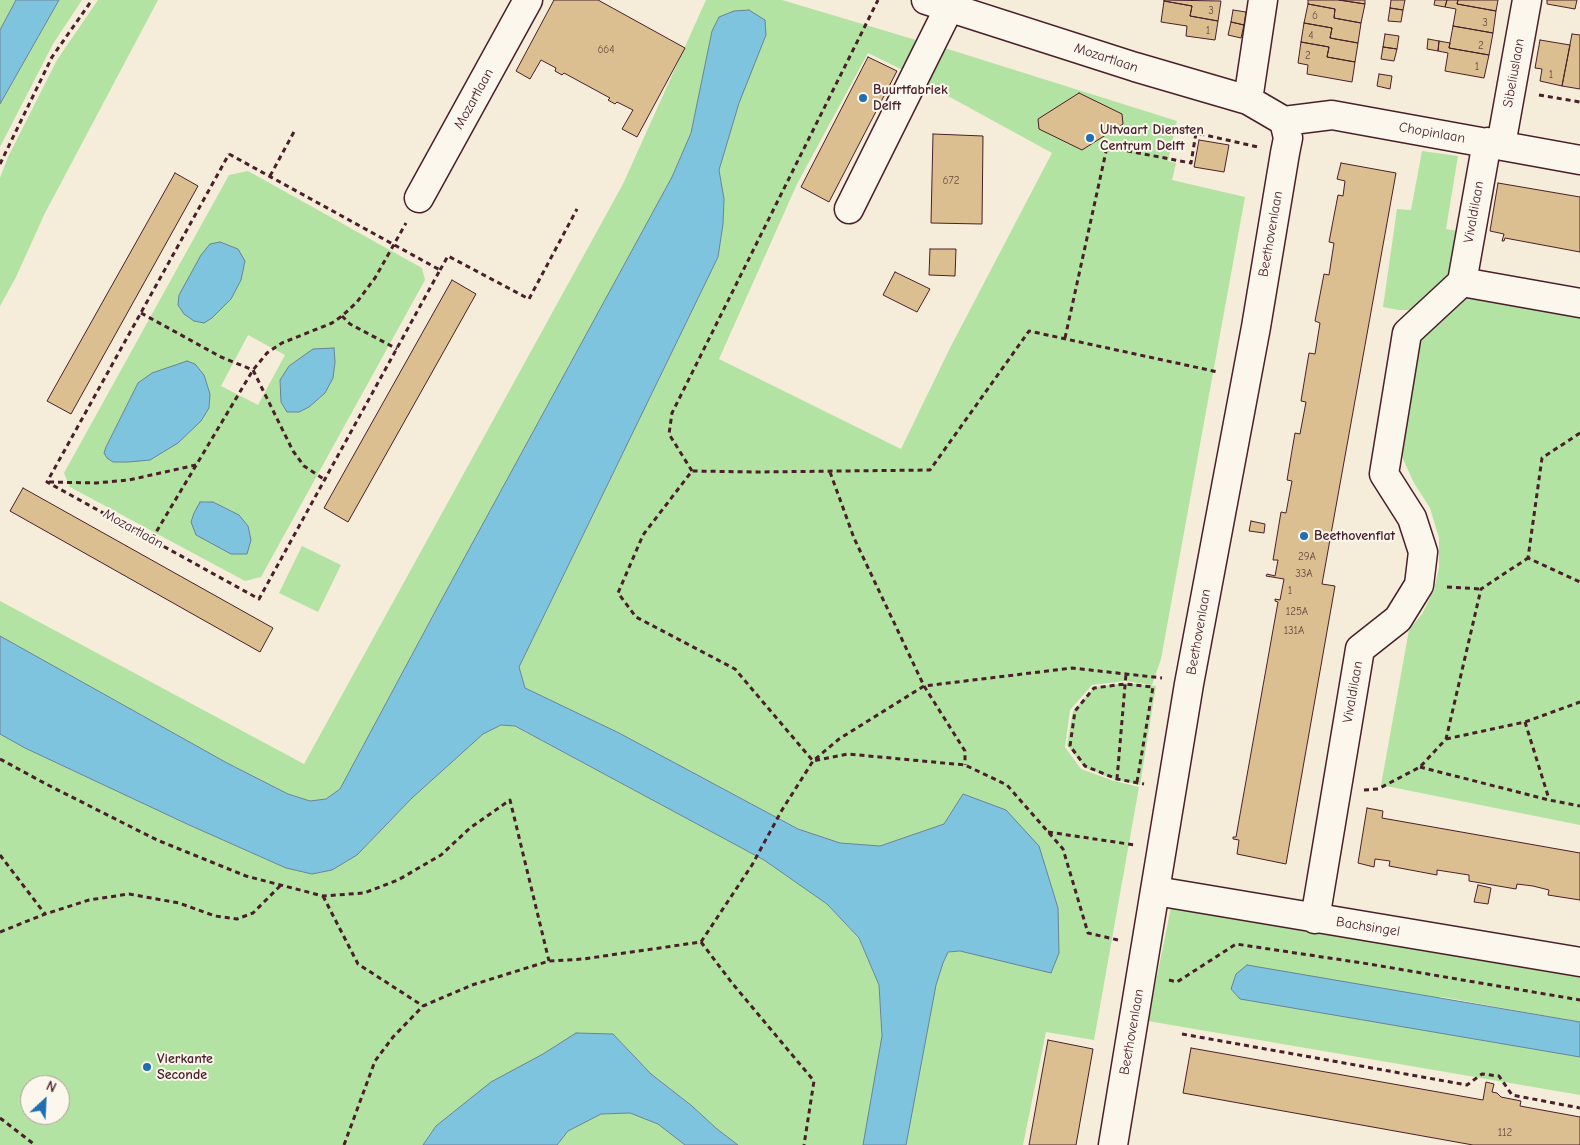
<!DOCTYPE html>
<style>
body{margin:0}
#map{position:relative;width:1580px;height:1145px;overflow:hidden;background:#f5ecda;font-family:"Comic Neue",sans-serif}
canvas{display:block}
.north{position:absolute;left:20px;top:1075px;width:50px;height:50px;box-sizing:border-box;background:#fbf7ec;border:1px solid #b4a19f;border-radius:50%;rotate:25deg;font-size:14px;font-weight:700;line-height:20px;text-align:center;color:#4a1f2b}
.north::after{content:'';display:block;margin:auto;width:18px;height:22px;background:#1f6fb2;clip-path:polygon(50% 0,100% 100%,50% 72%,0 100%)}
</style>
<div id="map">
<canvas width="1580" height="1145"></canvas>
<div class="north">N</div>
</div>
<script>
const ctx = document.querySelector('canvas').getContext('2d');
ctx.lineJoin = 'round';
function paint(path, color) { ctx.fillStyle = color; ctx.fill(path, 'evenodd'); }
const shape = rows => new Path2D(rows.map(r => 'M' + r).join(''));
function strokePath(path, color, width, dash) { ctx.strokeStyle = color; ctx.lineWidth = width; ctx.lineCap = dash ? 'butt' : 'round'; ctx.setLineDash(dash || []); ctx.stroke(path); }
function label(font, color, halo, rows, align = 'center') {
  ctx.font = font + ' "Comic Neue",sans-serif'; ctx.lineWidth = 4; ctx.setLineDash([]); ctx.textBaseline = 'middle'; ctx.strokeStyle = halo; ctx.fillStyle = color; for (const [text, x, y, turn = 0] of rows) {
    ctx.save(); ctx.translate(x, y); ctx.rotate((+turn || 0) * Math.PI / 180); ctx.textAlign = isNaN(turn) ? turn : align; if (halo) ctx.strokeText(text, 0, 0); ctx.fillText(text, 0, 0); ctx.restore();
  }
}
paint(shape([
 [0,0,16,0,0,30],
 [59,0,82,0,53,44,0,147,0,104],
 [98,0,158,0,45,213,16,277,0,306,0,178,8,157,57,60],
 [706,0,782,0,926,43,911,74,868,53,797,184,719,359,901,449,950,348,1052,153,917,79,935,45,1177,121,1168,161,1176,163,1172,180,1245,197,1161,659,1152,685,1125,681,1092,685,1070,710,1065,747,1081,769,1111,780,1139,787,1094,1040,1046,1032,1023,1145,906,1145,936,985,943,963,948,952,960,951,963,794,944,824,880,846,840,843,798,829,619,733,525,688,519,667,718,257,723,224,724,199,719,170,739,103,734,11,719,18,712,31,691,133,672,177,443,597,340,789,326,799,310,801,288,794,227,763,0,636,0,601,304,764,623,184],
 [1422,151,1458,156,1446,229,1458,231,1454,263,1442,286,1419,310,1399,310,1383,307,1397,209,1411,210],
 [248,171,422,268,425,280,261,577,245,581,70,487,64,473,229,175],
 [248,335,285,355,258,405,221,386],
 [1463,288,1580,307,1580,825,1381,785,1409,630,1422,614,1434,590,1439,567,1439,538,1430,508,1414,483,1403,459,1399,442,1411,336],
 [302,546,341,565,318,612,279,593],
 [1127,683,1156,686,1140,785,1113,779,1084,767,1067,745,1073,711,1095,687],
 [501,725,514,726,764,860,827,904,859,939,879,985,882,1036,863,1145,738,1145,717,1129,692,1106,651,1074,613,1034,576,1033,436,1126,423,1145,0,1145,0,734,25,748,187,824,286,868,312,874,332,870,357,855,412,798,452,761,483,734],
 [30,1085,60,1085,60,1115,30,1115],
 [1172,902,1580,974,1580,1022,1442,997,1240,999,1580,1057,1580,1095,1148,1021],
 [630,1113,658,1124,685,1145,557,1145,568,1131,601,1114]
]), '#b2e3a2');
const water = shape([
 [16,0,59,0,0,104,0,30,16,0],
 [749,10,765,20,766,35,739,103,719,170,724,199,723,224,718,257,519,667,525,688,619,733,798,829,840,843,880,846,944,824,963,794,1006,810,1039,846,1058,908,1059,953,1051,973,960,951,948,952,943,963,936,985,906,1145,863,1145,882,1036,879,985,859,938,827,904,764,860,515,726,501,725,483,734,412,798,357,855,332,870,312,874,286,868,187,824,25,748,0,734,0,636,227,763,288,794,310,801,326,799,340,789,443,597,672,177,691,133,712,31,719,17,734,11,749,10],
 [220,242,238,249,245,261,241,280,231,299,212,318,204,323,194,321,184,314,178,305,179,295,201,255,210,244,220,242],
 [334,348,335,362,333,378,325,393,309,407,299,412,287,412,281,402,280,380,289,366,313,349,334,348],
 [187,361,195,364,204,375,210,394,209,408,201,421,178,443,150,460,128,462,113,462,107,458,104,453,106,447,138,383,152,373,187,361],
 [200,502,213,502,239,515,248,526,251,540,247,554,231,554,196,535,191,522,194,513,200,502],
 [1247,965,1580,1022,1580,1057,1240,999,1231,989,1236,974,1247,965],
 [576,1033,613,1034,651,1074,692,1106,717,1129,738,1145,685,1145,658,1124,630,1113,601,1114,568,1131,557,1145,423,1145,436,1126,491,1082,543,1054,576,1033]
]);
paint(water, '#7fc4df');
strokePath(water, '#6a8297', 1);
const building = shape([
 [554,0,598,0,685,48,637,137,622,129,633,110,617,102,615,104,608,100,610,98,564,73,562,75,555,71,556,68,541,60,530,79,516,71,554,0],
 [1164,0,1221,1,1218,21,1190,16,1192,6,1164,1,1164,0],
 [1308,0,1339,0,1365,4,1361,23,1334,18,1335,9,1308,4,1308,0],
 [1339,0,1365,0,1365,4,1339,0],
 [1391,0,1405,0,1403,10,1390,8,1391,0],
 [1435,0,1447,0,1445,7,1434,5,1435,0],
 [1447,0,1458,0,1457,4,1496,11,1493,33,1453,26,1456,9,1445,7,1447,0],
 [1458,0,1498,0,1496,11,1457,4,1458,0],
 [1547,0,1577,0,1575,9,1547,4,1547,0],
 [1164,1,1192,6,1190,16,1218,21,1215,40,1186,36,1187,26,1161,22,1164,1],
 [1308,4,1335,9,1334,18,1361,23,1358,43,1330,38,1332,28,1304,23,1308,4],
 [1390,8,1403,10,1401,22,1388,21,1390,8],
 [1233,10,1246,12,1244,25,1231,22,1233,10],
 [1231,22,1244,25,1241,38,1228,35,1231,22],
 [1304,23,1332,28,1330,38,1358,43,1355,62,1327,57,1329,47,1301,42,1304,23],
 [1453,26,1493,33,1489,55,1449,48,1453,26],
 [1385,34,1399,36,1397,49,1383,47,1385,34],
 [1572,34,1580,35,1580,89,1562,86,1572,34],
 [1428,39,1439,41,1438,51,1427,49,1428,39],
 [1540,40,1570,45,1562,86,1540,81,1542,69,1535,68,1540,40],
 [1439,41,1450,43,1449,48,1489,55,1484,78,1445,71,1448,53,1438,51,1439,41],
 [1301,42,1329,47,1327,57,1355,62,1352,82,1307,74,1308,65,1298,63,1301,42],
 [1383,47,1397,49,1394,61,1381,59,1383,47],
 [868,57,897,71,829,202,801,187,868,57],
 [1379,74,1392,76,1390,89,1377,86,1379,74],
 [1079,93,1122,114,1123,124,1082,150,1039,129,1038,119,1079,93],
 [933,134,983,136,982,224,931,223,933,134],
 [1199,140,1229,145,1224,172,1194,167,1199,140],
 [1341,163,1396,173,1322,584,1335,586,1286,864,1237,854,1239,840,1233,839,1233,837,1236,837,1278,602,1275,601,1275,599,1280,600,1284,579,1266,576,1267,574,1275,576,1278,560,1273,560,1281,512,1286,513,1292,481,1287,480,1295,433,1300,434,1306,402,1301,401,1309,353,1315,354,1320,323,1315,321,1324,274,1329,275,1334,243,1329,242,1338,195,1343,196,1345,181,1337,179,1341,163],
 [175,173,198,186,71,414,47,401,175,173],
 [1498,183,1580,197,1580,252,1505,238,1504,241,1502,241,1504,234,1490,231,1498,183],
 [930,249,956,249,955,276,929,275,930,249],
 [895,272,930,289,917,312,883,295,895,272],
 [452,280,476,294,348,522,324,508,452,280],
 [23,488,273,628,260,652,10,511,23,488],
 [1251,521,1265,524,1264,533,1249,531,1251,521],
 [1367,808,1383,811,1382,818,1580,853,1580,900,1548,895,1549,890,1533,886,1517,884,1516,889,1469,881,1469,875,1437,870,1437,875,1389,866,1390,861,1375,859,1374,867,1358,863,1367,808],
 [1478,885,1491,888,1488,904,1474,902,1478,885],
 [1048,1040,1093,1049,1076,1145,1029,1145,1048,1040],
 [1191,1048,1483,1100,1486,1082,1494,1084,1492,1092,1497,1093,1501,1097,1521,1101,1520,1106,1580,1117,1580,1145,1473,1145,1183,1093,1191,1048]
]);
paint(building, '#dcbf90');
strokePath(building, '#4a1f2b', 1);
const minor = shape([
 [926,0,1135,67,1248,100,1284,121],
 [1248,100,1263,0],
 [1284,121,1332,115,1580,160],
 [1501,145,1527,0],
 [419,198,528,0],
 [849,209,949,8],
 [1462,282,1580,303],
 [1156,891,1580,962],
 [1315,919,1360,649,1398,619,1419,585,1423,552,1412,518,1384,474,1407,333,1462,282,1487,142],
 [1113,1145,1189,684,1256,327,1285,153,1288,138,1284,121]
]);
strokePath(minor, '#4a1f2b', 31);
strokePath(shape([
 [1539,95,1580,102],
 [229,154,440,270,259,599,47,482,229,154],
 [0,164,52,57,92,0],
 [270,176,295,130],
 [440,270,448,256,529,299,577,209],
 [141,313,221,357,253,370,293,451,304,466,325,480],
 [342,316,350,324,397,349],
 [1065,338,1107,147,1191,163,1196,133,1258,147],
 [1580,433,1542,458,1528,558,1580,582],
 [692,471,669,434,672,413,878,0],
 [830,472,854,538,924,686,965,751,965,765],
 [49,482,96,483,129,480,196,465],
 [152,539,253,370,267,353,282,343,332,323,342,316,357,302,375,278,406,223],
 [1447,587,1481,589],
 [1525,722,1549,799],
 [1446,739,1525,722,1580,702],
 [0,759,46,784,157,840,246,876,323,896,364,893,398,880,441,855,470,828,510,800,549,961],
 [1420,767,1549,800,1580,806],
 [1117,779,1126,674],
 [1137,782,1153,687,1125,684,1094,688,1075,711,1070,746,1085,766,1117,779,1144,784],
 [1364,790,1378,789,1420,767,1446,739,1481,589,1528,558],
 [1048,832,1135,845],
 [0,855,45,914],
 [323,896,358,964,423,1006],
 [0,932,45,914,89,900,129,894,179,903,215,916,237,919,253,913,281,885],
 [1118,940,1088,933,1063,849,1007,785,965,765,848,754,813,761,735,669,636,617,618,593,643,535,692,471,755,472,930,470,1029,331,1218,372],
 [701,942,732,983,814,1081,804,1145],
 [1169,980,1177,982,1236,944,1369,964,1580,1000],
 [1182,1034,1467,1085,1482,1074,1499,1076,1512,1095,1580,1108],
 [0,1118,35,1145],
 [344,1145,375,1061,393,1037,423,1006,472,985,549,961,583,959,701,942,752,865,782,810,813,761,839,739,924,686,1072,668,1162,678]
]), '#4a1f2b', 3, [5, 4]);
strokePath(minor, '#fbf7ec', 28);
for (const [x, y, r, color] of [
 [863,98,5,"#1f6fb2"],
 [1090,138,5,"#1f6fb2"],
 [1304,536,5,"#1f6fb2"],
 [147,1067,5,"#1f6fb2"]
]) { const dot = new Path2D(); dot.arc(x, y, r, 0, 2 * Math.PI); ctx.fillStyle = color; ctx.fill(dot); strokePath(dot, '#fbf7ec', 2); }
label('11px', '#6e4744', null, [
 ["3",1211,11],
 ["6",1315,16],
 ["3",1485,23],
 ["1",1208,31],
 ["4",1311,36],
 ["2",1481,46],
 ["664",606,50],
 ["2",1308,56],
 ["1",1477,67],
 ["1",1551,75],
 ["672",951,181],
 ["29A",1307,557],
 ["33A",1304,574],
 ["1",1290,591],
 ["125A",1297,612],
 ["131A",1294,631],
 ["112",1505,1133]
]);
label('14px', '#4a1f2b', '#fbf7ec', [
 ["Mozartlaan",1106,58,18],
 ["Sibeliuslaan",1514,73,-80],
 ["Mozartlaan",474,99,-61],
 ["Chopinlaan",1432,133,10],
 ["Vivaldilaan",1474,212,-80],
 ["Beethovenlaan",1271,234,-80],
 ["Mozartlaan",133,529,29],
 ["Beethovenlaan",1199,632,-80],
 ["Vivaldilaan",1353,692,-80],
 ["Bachsingel",1368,927,9],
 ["Beethovenlaan",1132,1032,-80]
]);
label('bold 14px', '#4a1f2b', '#fbf7ec', [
 ["Buurtfabriek",873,90],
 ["Delft",873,106],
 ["Uitvaart Diensten",1100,130],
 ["Centrum Delft",1100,146],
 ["Beethovenflat",1314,536],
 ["Vierkante",157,1059],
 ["Seconde",157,1075]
], 'left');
</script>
